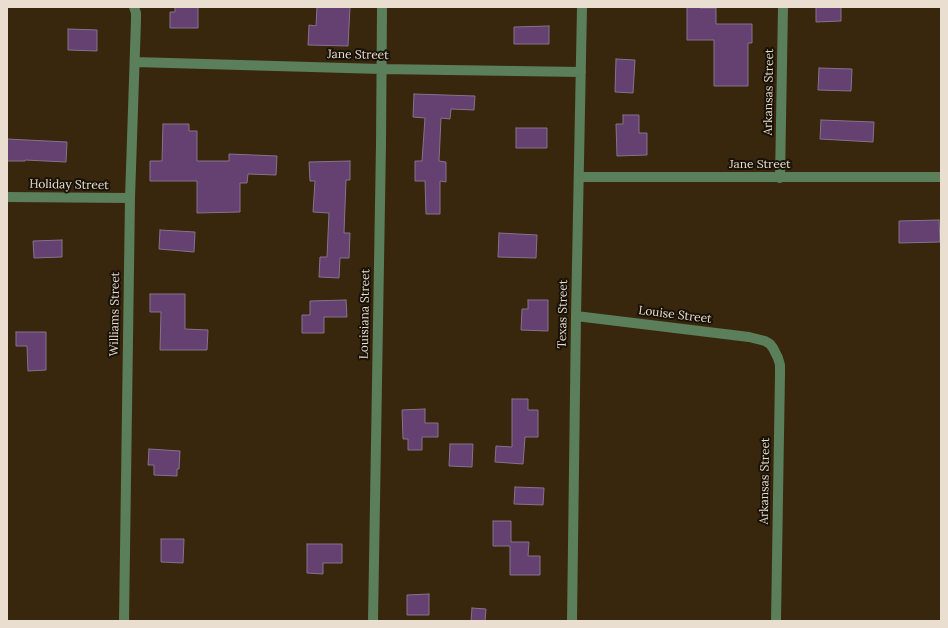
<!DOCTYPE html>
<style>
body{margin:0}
#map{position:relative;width:948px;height:628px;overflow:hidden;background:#38270c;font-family:Lora,serif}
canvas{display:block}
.frame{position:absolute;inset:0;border:8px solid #e9decf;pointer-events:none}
</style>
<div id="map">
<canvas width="948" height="628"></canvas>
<div class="frame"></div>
</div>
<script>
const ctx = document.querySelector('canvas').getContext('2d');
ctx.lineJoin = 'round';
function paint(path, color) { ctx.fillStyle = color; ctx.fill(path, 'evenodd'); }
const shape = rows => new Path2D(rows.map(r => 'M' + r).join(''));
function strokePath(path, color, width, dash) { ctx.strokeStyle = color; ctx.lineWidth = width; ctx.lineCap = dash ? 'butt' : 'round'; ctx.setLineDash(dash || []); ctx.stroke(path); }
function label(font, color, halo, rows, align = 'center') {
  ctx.font = font + ' Lora,serif'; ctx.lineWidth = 4; ctx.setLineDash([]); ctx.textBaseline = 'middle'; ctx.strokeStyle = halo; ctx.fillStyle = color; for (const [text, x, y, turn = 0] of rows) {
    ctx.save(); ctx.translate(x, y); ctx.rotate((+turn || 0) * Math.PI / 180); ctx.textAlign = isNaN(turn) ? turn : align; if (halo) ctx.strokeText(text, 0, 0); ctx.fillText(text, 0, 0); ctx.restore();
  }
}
const building = shape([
 [175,7,198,7,198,28,170,28,170,12,175,12,175,7],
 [317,7,350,7,348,46,308,45,309,25,316,26,317,7],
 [687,7,700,7,700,8,716,8,716,24,752,24,752,43,748,43,748,86,714,86,714,40,687,40,687,7],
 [816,7,841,7,841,21,816,22,816,7],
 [549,26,549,44,514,44,514,27,549,26],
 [68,29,97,30,97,51,68,50,68,29],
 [616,59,635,60,633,93,615,92,616,59],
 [819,68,852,69,851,91,818,90,819,68],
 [414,94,475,96,474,110,451,109,450,119,441,118,439,161,446,162,446,182,440,181,440,214,426,214,425,181,415,181,415,161,422,161,425,118,413,117,414,94],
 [623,115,639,115,639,133,647,133,647,155,617,156,616,124,623,124,623,115],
 [821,120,874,122,873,142,820,139,821,120],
 [163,124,189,124,189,131,197,131,197,161,229,161,229,154,277,156,276,175,248,174,247,183,240,183,240,212,197,213,197,181,150,181,150,161,162,161,163,124],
 [516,128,547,128,547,148,516,148,516,128],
 [7,139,67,142,66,162,25,160,25,161,7,161,7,139],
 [350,161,350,180,346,180,344,233,350,233,349,258,340,258,339,278,319,277,320,257,327,257,329,213,313,212,315,181,310,181,309,162,350,161],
 [939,220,940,242,899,243,899,221,939,220],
 [160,230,195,232,194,252,159,249,160,230],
 [499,233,537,235,536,258,498,257,499,233],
 [62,240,62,257,34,258,33,241,62,240],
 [150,294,185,294,185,329,208,330,207,350,160,350,161,312,150,312,150,294],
 [346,300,347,317,324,317,324,333,302,333,302,315,310,315,310,301,346,300],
 [528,300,548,300,548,331,521,330,522,309,528,309,528,300],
 [16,332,46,332,46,370,28,371,27,346,16,346,16,332],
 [512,399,528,399,528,410,538,410,538,437,525,437,523,464,495,462,496,446,512,447,512,399],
 [425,409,425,423,438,423,438,437,422,437,422,450,408,450,408,439,403,439,402,410,425,409],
 [450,444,473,444,472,467,449,466,450,444],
 [149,449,180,451,179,469,177,469,177,476,154,475,154,465,148,465,149,449],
 [515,487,544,488,543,505,514,504,515,487],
 [493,521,511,521,511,542,529,542,528,556,540,556,540,575,510,575,510,546,493,546,493,521],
 [161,539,184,539,183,563,161,562,161,539],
 [307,544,342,544,342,563,323,563,323,574,307,573,307,544],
 [429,594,429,615,407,615,407,595,429,594],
 [472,608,486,609,485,621,471,621,472,608]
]);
paint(building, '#644170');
strokePath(building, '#86728e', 1);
strokePath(shape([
 [135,62,381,69,581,72],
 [579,177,941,177],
 [780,178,783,7],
 [7,197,130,198],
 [576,316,749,337,765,341,770,344,773,348,778,358,780,365,780,374,776,621],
 [124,621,130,198,136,20,136,13,134,7],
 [373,621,381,144,382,7],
 [572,621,576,316,582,7]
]), '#5b7e5b', 10);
label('12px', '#e9decf', '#191207', [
 ["Jane Street",358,55,1],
 ["Arkansas Street",769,92,-89],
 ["Jane Street",760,165],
 ["Holiday Street",69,185,1],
 ["Williams Street",115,314,-89],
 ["Louisiana Street",365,314,-89],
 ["Texas Street",563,314,-89],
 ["Louise Street",675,315,7],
 ["Arkansas Street",765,481,-89]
]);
</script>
